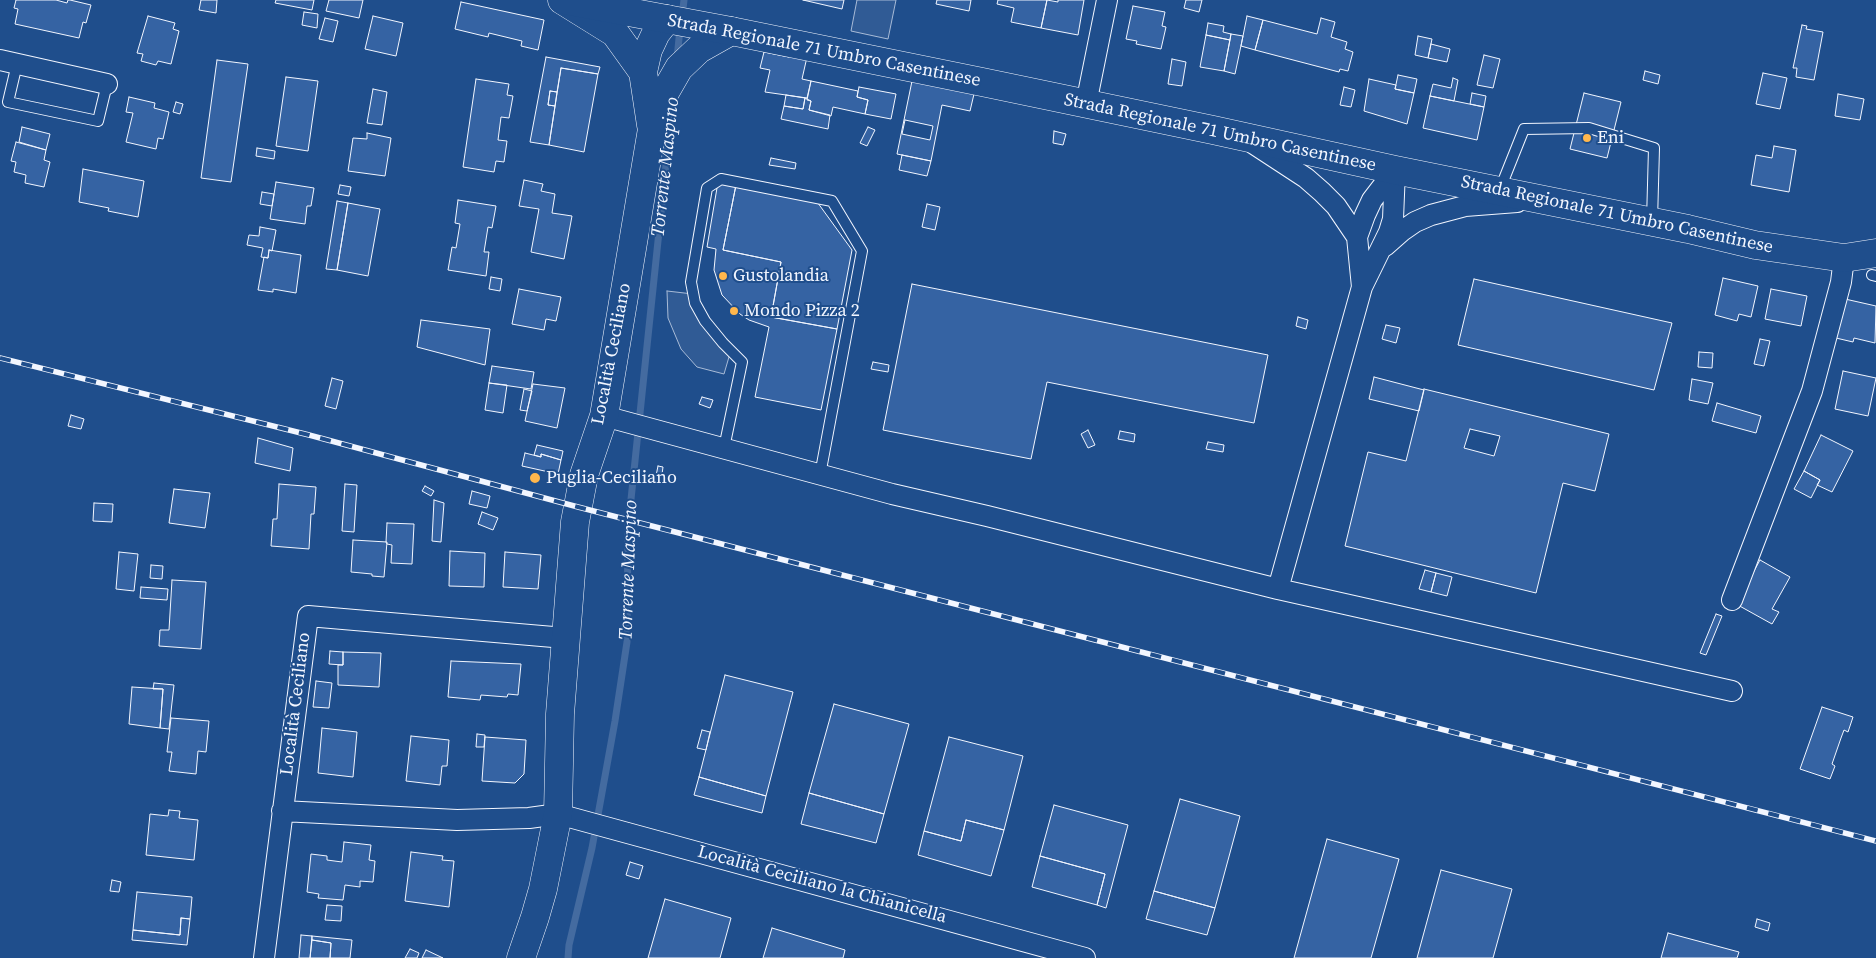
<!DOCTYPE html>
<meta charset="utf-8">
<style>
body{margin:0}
canvas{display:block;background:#1f4e8c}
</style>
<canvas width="1876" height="958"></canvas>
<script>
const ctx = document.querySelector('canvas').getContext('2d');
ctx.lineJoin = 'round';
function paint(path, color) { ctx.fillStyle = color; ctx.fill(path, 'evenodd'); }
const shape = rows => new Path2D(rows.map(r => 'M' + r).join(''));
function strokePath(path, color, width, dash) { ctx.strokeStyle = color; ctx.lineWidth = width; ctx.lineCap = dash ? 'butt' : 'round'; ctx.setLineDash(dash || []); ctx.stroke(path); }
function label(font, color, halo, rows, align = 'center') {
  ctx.font = font + ' "Source Serif 4",serif'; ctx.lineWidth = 4; ctx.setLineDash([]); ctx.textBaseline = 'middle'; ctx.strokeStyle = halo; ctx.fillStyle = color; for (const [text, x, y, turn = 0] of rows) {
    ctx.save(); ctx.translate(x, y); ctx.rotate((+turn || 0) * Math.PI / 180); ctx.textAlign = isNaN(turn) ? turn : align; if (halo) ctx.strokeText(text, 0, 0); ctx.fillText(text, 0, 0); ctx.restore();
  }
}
const built = shape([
 [857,0,896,0,888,39,851,31,857,0],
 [667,291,693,294,695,303,731,350,724,374,697,367,681,349,668,318,667,291]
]);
paint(built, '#305b95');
strokePath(built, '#a8bbd7', 1);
strokePath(shape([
 [682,17,684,0],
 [677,59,680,28],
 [568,958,569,945,592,848,615,721,627,642,628,528,672,107]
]), '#446ba0', 7);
const building = shape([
 [16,0,56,0,67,3,68,0,70,0,91,5,86,23,83,22,79,38,15,24,18,9,14,8,16,0],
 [201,0,217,0,216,13,199,10,201,0],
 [276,0,314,0,312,10,275,3,276,0],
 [329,0,363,0,359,18,326,11,329,0],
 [803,0,844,0,842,9,803,0],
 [937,0,971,0,969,11,936,4,937,0],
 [998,0,1047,0,1041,28,1011,22,1014,8,997,4,998,0],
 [1047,0,1058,2,1058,0,1084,0,1078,35,1041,28,1047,0],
 [1186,0,1202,0,1199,12,1184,8,1186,0],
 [461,2,544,20,538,50,521,46,522,41,489,33,488,37,455,29,461,2],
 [1133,6,1165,12,1162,26,1166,27,1161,49,1136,44,1137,41,1126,39,1133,6],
 [304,12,318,14,317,28,302,25,304,12],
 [148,16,175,23,173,29,179,31,171,64,158,61,156,65,141,61,143,54,137,53,148,16],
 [373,16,403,23,396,56,365,49,373,16],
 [1247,16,1263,20,1255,50,1241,46,1247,16],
 [325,18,338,21,333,42,319,39,325,18],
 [1321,18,1335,22,1331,37,1347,42,1345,49,1353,52,1348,71,1340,69,1339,72,1255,50,1263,20,1317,34,1321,18],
 [1208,23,1224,26,1223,32,1231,34,1230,40,1206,35,1208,23],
 [1802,25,1807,26,1806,29,1823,32,1814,80,1796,77,1797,68,1793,68,1802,25],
 [1231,34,1243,36,1235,74,1224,71,1231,34],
 [1206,35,1230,40,1224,71,1200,67,1206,35],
 [1418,36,1432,39,1428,58,1415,55,1418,36],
 [1431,44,1450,49,1447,62,1428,58,1431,44],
 [764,52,789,57,790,54,807,57,802,79,811,81,807,98,765,92,770,70,760,68,764,52],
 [1484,55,1500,59,1493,88,1477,85,1484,55],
 [546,57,600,67,598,74,561,68,557,92,550,91,548,105,555,106,549,145,530,142,546,57],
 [1172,59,1186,62,1182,86,1168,84,1172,59],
 [217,60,248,64,231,182,201,178,217,60],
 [561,68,598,74,584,152,549,145,561,68],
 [1645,71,1660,75,1658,84,1643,80,1645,71],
 [1763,73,1787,78,1780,109,1756,104,1763,73],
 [1398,75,1417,79,1414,93,1395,89,1398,75],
 [286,77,318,81,308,151,276,146,286,77],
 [1453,78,1458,80,1454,101,1430,96,1433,84,1451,88,1453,78],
 [476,79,509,84,507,95,513,96,509,118,501,117,498,140,507,141,504,162,496,161,494,172,463,167,476,79],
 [1369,79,1396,85,1395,89,1414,93,1407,124,1364,111,1369,79],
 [811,81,858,91,857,97,868,100,865,114,833,107,831,116,809,110,811,101,807,100,811,81],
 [912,81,974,94,970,111,942,105,931,161,897,154,912,81],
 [905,120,933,126,930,140,902,134,905,120],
 [859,87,896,94,891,119,865,114,868,100,857,97,859,87],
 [1344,87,1355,90,1351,107,1340,105,1344,87],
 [373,89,387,92,382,125,367,123,373,89],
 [550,91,557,92,555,106,548,105,550,91],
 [1472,93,1486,96,1484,107,1470,104,1472,93],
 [1584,93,1621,102,1607,158,1570,149,1584,93],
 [1838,94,1864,99,1860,120,1835,116,1838,94],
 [786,95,805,98,803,109,784,106,786,95],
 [1430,96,1484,107,1477,140,1423,128,1430,96],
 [129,97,155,103,154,108,169,112,163,139,158,138,156,149,126,142,133,113,126,112,129,97],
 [805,98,811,101,809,110,830,115,828,129,781,119,784,106,803,109,805,98],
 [176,102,183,104,180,114,173,112,176,102],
 [22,127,50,134,46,150,19,142,22,127],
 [868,127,875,130,867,146,860,143,868,127],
 [1054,131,1066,134,1063,145,1053,143,1054,131],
 [367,133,391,138,385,176,348,171,353,138,367,139,367,133],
 [16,142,46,150,44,160,50,162,44,187,25,183,26,175,14,172,16,162,11,161,16,142],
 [1774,146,1796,150,1789,192,1751,185,1756,155,1772,158,1774,146],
 [257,148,275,151,274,159,256,156,257,148],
 [902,155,931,161,927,176,899,170,902,155],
 [771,158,796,163,795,169,769,165,771,158],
 [83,169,144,181,138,217,108,211,109,208,79,202,83,169],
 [524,180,543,184,541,191,555,194,552,213,572,216,564,259,531,252,539,209,519,206,524,180],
 [276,182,314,188,311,206,307,206,305,224,270,219,276,182],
 [718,182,736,185,723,250,781,262,771,317,837,329,821,410,755,397,769,327,749,320,740,314,722,295,714,270,716,249,707,247,718,182],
 [340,185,351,187,349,196,338,194,340,185],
 [736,185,815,199,852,250,837,329,771,317,781,262,723,250,736,185],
 [262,192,274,194,272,206,260,204,262,192],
 [458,200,496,206,492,228,488,227,484,252,489,252,486,276,448,270,452,247,456,248,460,224,455,223,458,200],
 [337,201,348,203,337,270,326,269,337,201],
 [348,203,380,209,368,276,337,270,348,203],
 [927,204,940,207,935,230,922,227,927,204],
 [260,227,276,230,272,251,269,250,268,258,261,257,263,248,247,245,249,235,259,236,260,227],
 [269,250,301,255,296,293,273,289,273,292,258,290,264,257,268,258,269,250],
 [491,277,502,279,500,291,489,289,491,277],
 [1723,278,1758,286,1751,317,1739,314,1737,321,1715,315,1723,278],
 [1474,279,1672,323,1654,390,1458,345,1474,279],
 [912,284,1268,355,1254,423,1047,382,1031,459,883,430,912,284],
 [519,289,561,297,556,321,546,319,544,330,512,324,519,289],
 [1771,289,1807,296,1801,326,1765,319,1771,289],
 [1845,299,1876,306,1875,343,1854,338,1853,342,1836,338,1845,299],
 [1298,317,1308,320,1306,329,1296,326,1298,317],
 [421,320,490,329,485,365,417,347,421,320],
 [1386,325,1400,328,1396,343,1382,339,1386,325],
 [1760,339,1770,341,1764,366,1754,364,1760,339],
 [1699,352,1713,353,1712,368,1698,367,1699,352],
 [873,362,889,365,888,372,871,369,873,362],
 [492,366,534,372,531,389,489,383,492,366],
 [1843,371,1876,378,1868,416,1835,409,1843,371],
 [1374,377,1424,390,1419,411,1369,399,1374,377],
 [332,378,343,381,336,409,325,406,332,378],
 [1692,379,1713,383,1708,404,1689,400,1692,379],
 [489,383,507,385,503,413,485,410,489,383],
 [533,384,565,388,557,428,525,421,533,384],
 [524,389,532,391,527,411,520,410,524,389],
 [1424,389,1609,434,1595,491,1563,483,1536,593,1345,546,1368,452,1406,461,1424,389],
 [1470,429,1500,436,1494,456,1464,448,1470,429],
 [702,397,713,400,710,408,699,404,702,397],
 [1717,403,1761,416,1756,433,1712,421,1717,403],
 [71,415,84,419,81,429,68,426,71,415],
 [1088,430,1095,445,1088,448,1081,434,1088,430],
 [1120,431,1135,434,1134,442,1118,439,1120,431],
 [1821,435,1853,451,1832,492,1817,485,1820,480,1804,471,1821,435],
 [258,438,293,448,290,471,255,463,258,438],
 [1208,442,1224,445,1223,452,1206,449,1208,442],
 [537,445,563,451,561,460,541,454,541,457,534,455,537,445],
 [525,453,541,457,541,454,561,460,558,474,522,466,525,453],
 [658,466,663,467,661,482,655,481,658,466],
 [1804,471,1820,480,1811,498,1794,489,1804,471],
 [279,484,316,487,314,514,311,514,309,549,271,546,273,519,277,519,279,484],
 [345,484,357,485,354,532,342,531,345,484],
 [425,486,434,491,431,496,422,491,425,486],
 [174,489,210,493,205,528,169,523,174,489],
 [472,491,490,496,487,508,469,504,472,491],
 [434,500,444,503,441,542,432,541,434,500],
 [94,503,113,504,112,522,93,521,94,503],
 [482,512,498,518,493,530,478,524,482,512],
 [387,523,414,524,412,564,391,563,392,545,387,544,386,542,387,523],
 [353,540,387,542,384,577,372,576,372,574,351,572,353,540],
 [450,551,485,553,484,587,449,586,450,551],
 [119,552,138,554,134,591,116,589,119,552],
 [505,552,541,555,538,589,503,587,505,552],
 [1760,560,1790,577,1772,609,1779,612,1772,624,1736,604,1760,560],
 [151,565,163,566,162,579,150,578,151,565],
 [1425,570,1436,573,1431,592,1419,589,1425,570],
 [1436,573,1452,577,1447,596,1431,592,1436,573],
 [172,580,206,582,201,649,159,646,160,630,169,630,172,580],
 [141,587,168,589,167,600,140,598,141,587],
 [1716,614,1722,616,1706,655,1700,653,1716,614],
 [330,651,343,652,343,665,329,664,330,651],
 [343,652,381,653,379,687,338,685,338,665,343,665,343,652],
 [451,661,521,664,518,695,508,694,507,697,481,695,480,700,448,697,451,661],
 [725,675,793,692,766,796,699,777,725,675],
 [316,681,332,683,329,708,313,707,316,681],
 [154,683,174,685,169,729,160,728,163,689,153,689,154,683],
 [132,687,163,689,160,728,129,724,132,687],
 [834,704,909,724,884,814,809,793,834,704],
 [1822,707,1853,717,1848,732,1844,730,1841,738,1832,764,1835,766,1830,779,1800,769,1822,707],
 [171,718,209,721,206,752,198,751,196,774,169,771,172,752,167,752,171,718],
 [322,728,357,732,353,777,318,773,322,728],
 [702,730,710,732,706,750,697,748,702,730],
 [477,734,485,735,484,747,476,747,477,734],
 [411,736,449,740,447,766,442,766,440,785,406,781,411,736],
 [485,737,526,740,524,774,515,783,482,781,485,737],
 [949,737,1023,756,1004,830,966,820,961,841,924,831,949,737],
 [699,777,766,796,762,813,694,795,699,777],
 [809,793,884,814,876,843,801,824,809,793],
 [1180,799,1240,816,1215,908,1154,891,1180,799],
 [1054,805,1128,825,1106,908,1097,905,1105,874,1040,856,1054,805],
 [169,810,180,811,179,818,198,820,194,860,146,855,150,814,168,816,169,810],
 [966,820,1004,830,991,876,918,855,924,831,961,841,966,820],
 [1327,839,1399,859,1371,958,1294,958,1327,839],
 [344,842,371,845,369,860,375,861,373,882,360,881,360,887,345,885,343,900,318,898,319,894,307,892,311,854,327,856,327,860,342,862,344,842],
 [411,852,443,856,442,860,454,861,449,907,405,901,411,852],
 [1040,856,1105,874,1097,905,1032,887,1040,856],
 [630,862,643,866,639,879,626,875,630,862],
 [1441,870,1512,889,1493,958,1417,958,1441,870],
 [112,880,121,882,119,892,110,891,112,880],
 [1154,891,1215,908,1207,935,1146,919,1154,891],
 [137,892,192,897,190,919,181,918,180,935,133,930,137,892],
 [665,899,731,918,720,958,648,958,665,899],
 [327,905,342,906,341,921,325,920,327,905],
 [181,918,190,919,187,945,132,940,133,930,180,935,181,918],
 [1757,919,1770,923,1768,931,1755,927,1757,919],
 [772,928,845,950,843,958,763,958,772,928],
 [1668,933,1739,952,1737,958,1661,958,1668,933],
 [301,935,312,936,310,958,299,958,301,935],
 [312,936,352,940,350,958,330,958,331,943,312,940,312,936],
 [312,940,331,943,330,958,310,958,312,940],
 [410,949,419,953,417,958,405,958,410,949],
 [426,950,443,958,422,958,426,950]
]);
paint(building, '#3563a3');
strokePath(building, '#f2f6ff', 1);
const lane = shape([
 [17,64,8,102,98,121,107,84],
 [1500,189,1524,129,1589,128,1654,148,1652,221],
 [1872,275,1876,276],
 [724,448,742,362,723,343,705,321,695,303,691,282,707,188,721,179,832,201,862,251,820,475]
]);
const street = shape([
 [0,60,107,84],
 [1086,104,1107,0],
 [1254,144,1306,178,1322,192,1336,206,1357,237],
 [1385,246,1402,231,1415,222,1431,215,1465,206,1517,202],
 [1362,287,1357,237,1365,215,1372,200,1395,170],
 [604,416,892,494,987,516,1278,589,1362,287,1389,232,1393,219,1395,170],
 [1278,589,1732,691],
 [1732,600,1812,391,1841,282,1844,258],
 [282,811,457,820,529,818,558,814,1085,958],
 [264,958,308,616,565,638]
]);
const secondary = shape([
 [562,0,615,33,643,72,651,125],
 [643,72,648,50,656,33,667,19],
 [521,958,535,917,543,889,558,814,560,714,575,522,584,475,604,416,652,129,664,94,679,68,699,49,731,31]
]);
const primary = shape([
 [564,0,731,31,982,82,1213,130,1395,170,1688,229,1755,245,1844,258,1876,253]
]);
strokePath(lane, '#f2f6ff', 12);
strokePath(street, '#f2f6ff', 22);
strokePath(secondary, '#f2f6ff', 29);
strokePath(primary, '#f2f6ff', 29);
strokePath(lane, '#1f4e8c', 10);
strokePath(street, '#1f4e8c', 20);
strokePath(secondary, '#1f4e8c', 28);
strokePath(primary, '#1f4e8c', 28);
const rail = shape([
 [0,358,309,435,578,507,1876,841]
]);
strokePath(rail, '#f2f6ff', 5.5);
strokePath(rail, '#1f4e8c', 4, [11]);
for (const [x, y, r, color] of [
 [1587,138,5,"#ffb74d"],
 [723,276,5,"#ffb74d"],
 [734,311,5,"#ffb74d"],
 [535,478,6,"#ffb74d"]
]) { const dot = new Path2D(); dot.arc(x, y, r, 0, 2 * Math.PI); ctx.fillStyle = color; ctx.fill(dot); strokePath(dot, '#1f4e8c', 2); }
label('18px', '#f2f6ff', '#1f4e8c', [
 ["Strada Regionale 71 Umbro Casentinese",824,51,11],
 ["Strada Regionale 71 Umbro Casentinese",1220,133,12],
 ["Strada Regionale 71 Umbro Casentinese",1617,215,12],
 ["Località Ceciliano",612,354,-79],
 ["Località Ceciliano",296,704,-83],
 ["Località Ceciliano la Chianicella",822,885,15]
]);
label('18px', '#f2f6ff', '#1f4e8c', [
 ["Eni",1597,138],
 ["Gustolandia",733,276],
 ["Mondo Pizza 2",744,311],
 ["Puglia-Ceciliano",546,478]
], 'left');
label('italic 19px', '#f2f6ff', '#1f4e8c', [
 ["Torrente Maspino",666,167,-84],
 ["Torrente Maspino",629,570,-88]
]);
</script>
